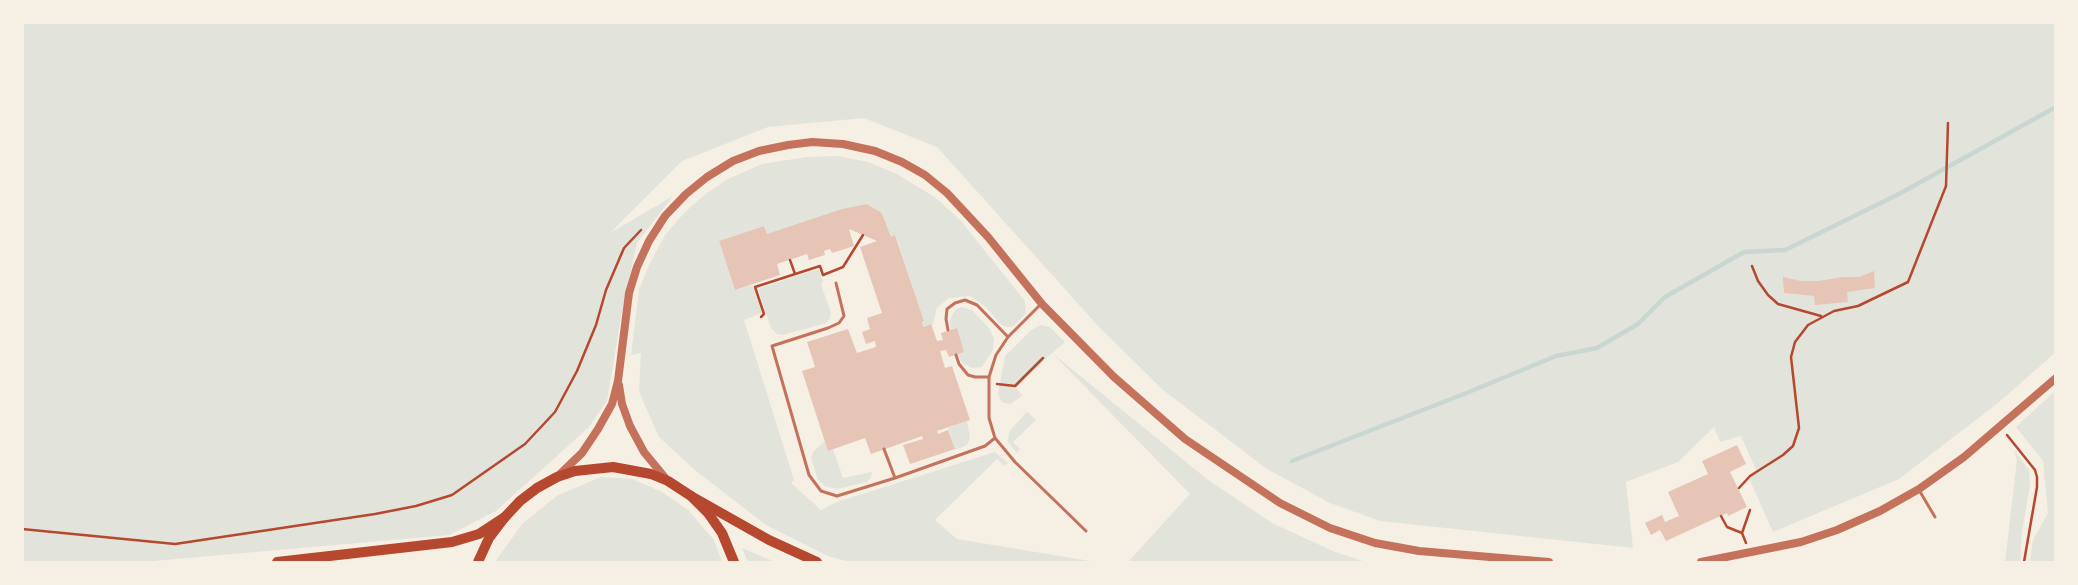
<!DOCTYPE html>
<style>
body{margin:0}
#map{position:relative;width:2078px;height:585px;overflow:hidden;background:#f6efe4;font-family:"Space Grotesk",sans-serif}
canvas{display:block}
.frame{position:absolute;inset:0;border:24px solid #f6efe4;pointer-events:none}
</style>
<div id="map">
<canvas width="2078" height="585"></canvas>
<div class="frame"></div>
</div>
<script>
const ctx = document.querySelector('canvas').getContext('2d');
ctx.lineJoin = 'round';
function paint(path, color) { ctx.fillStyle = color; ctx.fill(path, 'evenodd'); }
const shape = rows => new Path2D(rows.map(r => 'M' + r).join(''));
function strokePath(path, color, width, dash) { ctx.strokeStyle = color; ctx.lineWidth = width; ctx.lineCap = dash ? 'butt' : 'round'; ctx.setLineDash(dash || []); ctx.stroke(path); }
paint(shape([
 [22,23,2055,23,2055,353,1998,403,1899,479,1773,532,1748,476,1756,470,1741,436,1720,442,1714,427,1678,462,1626,482,1633,548,1380,521,1330,503,1267,469,1163,390,1099,327,937,147,864,118,768,127,682,161,610,233,673,196,637,243,623,305,607,401,588,428,496,511,449,535,142,562,23,562],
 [838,156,868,162,897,174,936,198,961,221,1025,301,1026,313,1014,326,1007,327,1000,324,986,307,970,296,949,298,937,308,932,327,931,324,923,327,922,322,924,321,896,236,891,237,882,213,867,204,767,234,764,226,719,241,735,290,752,285,762,313,744,320,794,480,791,483,821,510,837,502,995,452,1008,463,1004,466,997,459,935,520,957,539,1096,562,849,562,828,556,766,525,696,471,659,437,639,392,641,353,631,355,639,290,649,265,665,235,685,212,707,193,728,179,762,164,807,157],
 [819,269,823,281,821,285,831,312,830,318,826,323,783,335,777,334,771,328,758,289],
 [962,307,972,310,990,329,994,339,993,350,982,367,973,368,963,364,958,356,950,328,951,317,956,309],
 [1041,325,1050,327,1065,342,1052,353,1207,479,1272,523,1335,552,1366,562,1128,562,1190,494,1052,353,1016,388,1022,395,1018,399,1010,404,1002,402,998,394,1005,356,1031,330],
 [2055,391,2055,562,2030,562,2033,540,2048,513,2043,461,2016,427],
 [1027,412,1036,420,1013,442,1020,449,1017,453,1008,442,1009,434,1011,429],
 [967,421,970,438,967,445,955,450,948,428],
 [825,441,833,449,843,478,872,472,871,477,867,482,837,489,825,486,818,480,811,458,813,452],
 [2014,450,2029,470,2030,486,2022,531,2020,562,2005,562,2017,460],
 [601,477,632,479,662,492,688,510,714,540,722,562,495,562,522,524,558,495],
 [742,548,775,562,748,562]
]), '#e2e4dc');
strokePath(shape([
 [1292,461,1464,394,1556,356,1597,348,1638,324,1665,297,1744,252,1785,250,1899,194,2056,107]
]), '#c9d6d2', 4.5);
paint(shape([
 [867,204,882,213,891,237,895,235,924,321,922,322,923,327,931,324,937,341,943,340,941,333,957,328,964,352,949,357,946,350,940,351,945,368,952,366,970,420,937,431,938,434,948,430,955,449,910,464,903,445,923,439,922,436,871,454,865,438,828,451,802,371,815,367,807,342,848,329,857,353,876,347,875,341,866,344,862,332,870,329,867,318,882,313,860,247,877,241,849,229,854,246,832,253,830,249,824,251,825,255,809,260,807,254,777,264,780,275,735,290,719,241,764,226,767,234,842,209],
 [1874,271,1875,288,1847,292,1848,302,1815,305,1814,296,1784,293,1783,277,1801,281,1818,281,1843,277,1859,277],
 [1737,445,1746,464,1730,472,1747,507,1728,516,1727,513,1666,541,1660,530,1651,535,1645,523,1662,515,1665,522,1679,516,1668,492,1708,474,1702,461]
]), '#e6c5b7');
strokePath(shape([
 [790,260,795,274],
 [1752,266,1758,281,1768,295,1778,304,1821,316],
 [761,317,764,314,755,287,820,266,823,275,843,267,863,235],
 [997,384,1015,386,1043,358],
 [2007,435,2035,470,2037,477,2037,487,2024,562],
 [1739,488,1750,476,1783,455,1793,446,1799,428,1791,357,1795,342,1808,325,1834,311,1858,306,1908,282,1946,186,1948,123],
 [1721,516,1727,527,1742,533],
 [22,529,175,544,375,514,416,506,452,495,525,444,555,412,577,371,596,325,606,290,624,248,641,230],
 [1746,543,1742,533,1750,510]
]), '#b5482f', 2.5);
strokePath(shape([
 [836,283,844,316,839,323,828,328,772,346,809,475,821,491,837,496,895,478,985,446,995,438],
 [1041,304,1008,337,996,355,989,377,989,418,995,438,1015,462,1086,531],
 [948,330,946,319,947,309,955,303,965,300,977,305,1008,337],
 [956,355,959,364,968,375,975,377,989,377],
 [884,449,895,478],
 [1919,490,1935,517]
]), '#c5725c', 3);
strokePath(shape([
 [619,385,622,404,630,426,644,452,667,480],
 [558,476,582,453,598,429,612,404,618,381,629,293,637,267,649,241,665,216,686,194,707,177,733,161,759,151,788,145,812,142,843,144,875,151,902,162,925,175,947,193,988,237,1042,304,1114,377,1185,439,1280,503,1330,528,1375,543,1419,551,1549,562],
 [1701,562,1801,542,1837,530,1880,511,1919,489,1964,457,2056,378]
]), '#c5725c', 8);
strokePath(shape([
 [478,562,489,538,505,517,520,501,537,488,557,477,575,471,613,467,651,474,668,481,691,496,708,513,722,533,734,562]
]), '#b5482f', 10);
strokePath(shape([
 [691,496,769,540,817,562],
 [277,562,452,542,479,534,505,517]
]), '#b5482f', 10);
</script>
